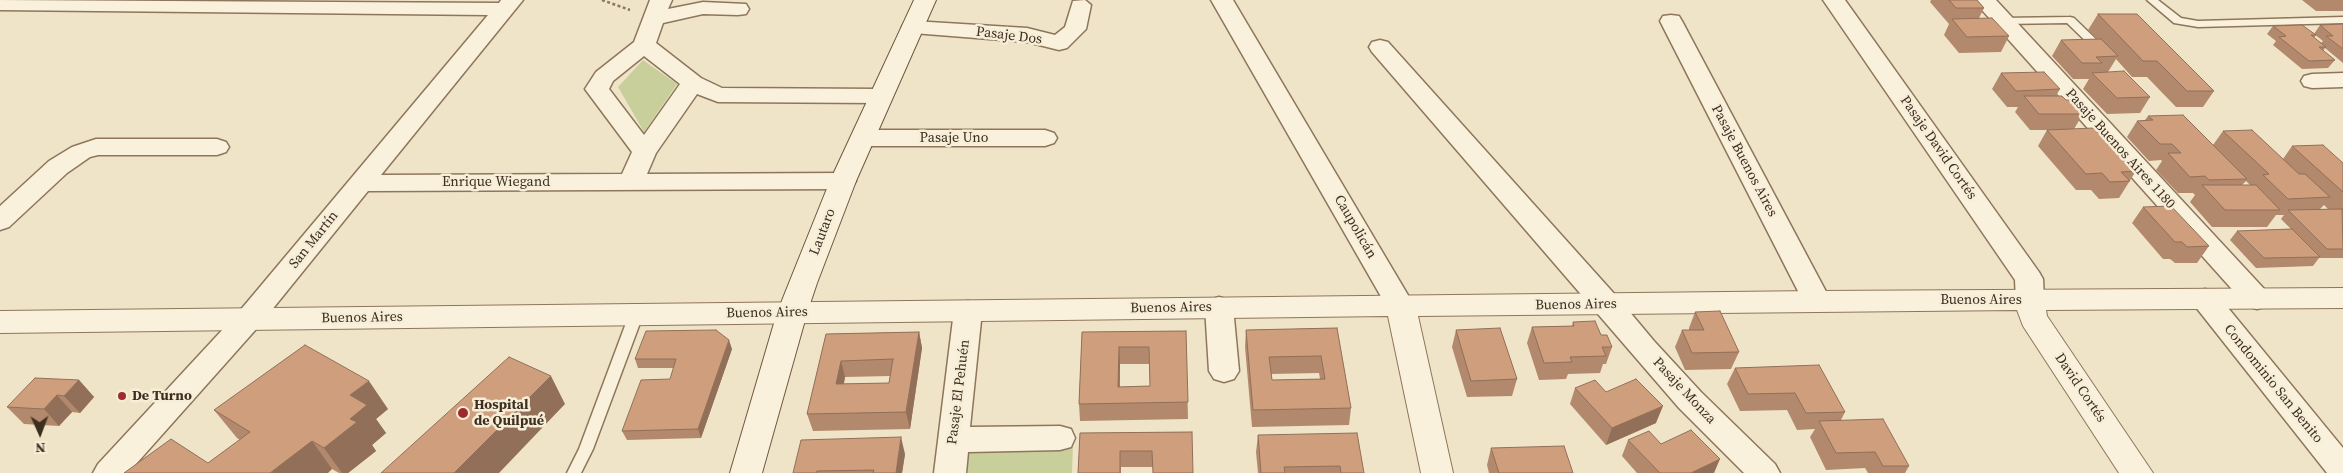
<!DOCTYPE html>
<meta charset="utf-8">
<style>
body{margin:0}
#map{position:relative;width:2343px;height:473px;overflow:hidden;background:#f0e4c8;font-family:"Source Serif 4",serif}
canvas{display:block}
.north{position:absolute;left:15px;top:408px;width:50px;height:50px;-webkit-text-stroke:4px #f7eed8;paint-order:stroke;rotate:178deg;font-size:14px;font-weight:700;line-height:20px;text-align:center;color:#3d2e20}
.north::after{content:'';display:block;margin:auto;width:18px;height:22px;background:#3d2e20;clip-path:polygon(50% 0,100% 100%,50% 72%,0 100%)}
</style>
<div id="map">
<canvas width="2343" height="473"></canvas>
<div class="north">N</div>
</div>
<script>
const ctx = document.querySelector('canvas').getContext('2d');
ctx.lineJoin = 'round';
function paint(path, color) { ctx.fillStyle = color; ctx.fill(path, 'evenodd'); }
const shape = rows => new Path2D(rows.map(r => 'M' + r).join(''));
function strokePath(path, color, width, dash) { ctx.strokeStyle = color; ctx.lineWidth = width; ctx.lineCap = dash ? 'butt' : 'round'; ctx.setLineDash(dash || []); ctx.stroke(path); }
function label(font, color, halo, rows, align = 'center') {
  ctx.font = font + ' "Source Serif 4",serif'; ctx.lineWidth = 5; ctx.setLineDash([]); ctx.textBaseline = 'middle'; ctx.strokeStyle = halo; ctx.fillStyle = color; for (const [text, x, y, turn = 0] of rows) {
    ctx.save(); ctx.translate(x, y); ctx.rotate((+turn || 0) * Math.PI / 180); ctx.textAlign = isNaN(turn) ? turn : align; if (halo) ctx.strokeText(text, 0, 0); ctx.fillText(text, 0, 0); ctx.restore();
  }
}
paint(shape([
 [643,60,677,84,644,132,618,87],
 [1073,444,1072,473,962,473,964,448]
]), '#c9cf9b');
const service = shape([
 [2147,0,2158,0,2181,18,2198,21,2343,17,2343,23,2198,27,2174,23,2147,0],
 [2070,17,2074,18,2105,48,2105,52,2097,52,2067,23,2003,24,1998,21,2003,18,2070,17],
 [636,310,641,312,643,315,593,449,581,473,567,473,579,449,629,315,631,312,636,310]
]);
const minor = shape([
 [0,0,499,3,501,0,523,0,381,175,622,174,632,152,585,89,596,72,634,42,650,0,672,0,668,9,703,2,746,4,749,9,746,14,738,15,703,14,663,23,656,43,701,78,722,88,880,89,888,91,892,96,888,101,880,103,718,102,697,94,656,153,647,174,843,173,852,175,856,181,852,187,843,189,368,191,258,327,128,473,93,473,98,464,238,313,488,15,0,10,0,0],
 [644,56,680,84,644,135,609,89,613,81,644,56],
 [1085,0,1091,5,1086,29,1067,48,1059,50,1027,42,913,33,905,32,902,27,905,22,913,21,1027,28,1055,35,1065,27,1073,1,1085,0],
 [1211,0,1233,0,1415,307,1411,314,1401,317,1391,314,1211,0],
 [1823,0,1845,0,2039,272,2043,279,2044,300,2040,307,2030,310,2020,307,2016,300,2015,280,1823,0],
 [1973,0,1996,0,2267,292,2271,299,2267,306,2257,309,2247,306,1973,0],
 [1671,15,1679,16,1682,21,1831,301,1827,308,1817,311,1807,308,1803,301,1660,21,1663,16,1671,15],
 [1380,40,1388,42,1618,298,1654,341,1701,392,1775,464,1780,473,1744,473,1679,408,1372,52,1369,47,1372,42,1380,40],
 [2343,73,2343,87,2312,88,2304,86,2301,81,2304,76,2312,74,2343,73],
 [863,130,1045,130,1054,133,1057,138,1054,143,1045,146,863,146,854,143,851,138,854,133,863,130],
 [96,139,217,139,226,142,229,147,226,152,217,155,98,155,90,157,67,173,9,227,0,230,0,206,49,161,72,147,96,139],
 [2205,289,2215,292,2343,448,2343,473,2327,473,2195,306,2191,299,2195,292,2205,289],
 [1219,297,1229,300,1233,307,1239,371,1234,379,1224,382,1214,379,1209,371,1205,307,1209,300,1219,297],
 [968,301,978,304,982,311,970,427,1060,426,1071,429,1075,438,1071,447,1060,450,968,452,966,473,934,473,954,311,958,304,968,301]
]);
const tertiary = shape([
 [2343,288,2343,308,2046,310,2047,316,2153,473,2119,473,2023,326,2017,310,1418,316,1453,473,1421,473,1388,316,0,333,0,311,1817,291,2343,288]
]);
const secondary = shape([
 [914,0,936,0,856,181,817,283,807,313,762,473,730,473,777,313,789,283,830,181,914,0]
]);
strokePath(service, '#8d765c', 3);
strokePath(minor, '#8d765c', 3);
strokePath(tertiary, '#8d765c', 2);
strokePath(secondary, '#6f573f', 2);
strokePath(shape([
 [602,0,630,10]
]), '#8d765c', 2.5, [3, 2.5]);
paint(service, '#faf1dc');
paint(minor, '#faf1dc');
paint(tertiary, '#faf1dc');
paint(secondary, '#faf1dc');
paint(shape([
 [1931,0,1977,0,1984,8,1979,18,2009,36,2001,52,1959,53,1944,35,1949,24,1930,2],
 [2302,0,2343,0,2343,11,2316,11],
 [2098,14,2214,91,2203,107,2176,107,2147,77,2132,77,2116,59,2108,72,2150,97,2140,113,2107,114,2083,89,2089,79,2073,79,2052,56,2061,40,2097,39,2088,30],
 [2343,24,2343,63,2325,48,2323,51,2335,60,2328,68,2302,69,2273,45,2276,41,2267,34,2273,26,2316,35,2314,38,2321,43,2323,41,2314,34,2320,25],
 [2001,73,2060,89,2056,96,2066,100,2083,114,2074,129,2103,138,2122,150,2120,154,2136,171,2119,198,2099,199,2091,190,2076,190,2038,146,2047,130,2030,130,2015,112,2018,107,2007,107,1992,89],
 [2148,116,2213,145,2223,131,2283,159,2292,146,2343,163,2343,258,2319,258,2313,266,2256,268,2230,240,2237,231,2291,229,2281,219,2284,215,2276,215,2267,227,2212,227,2190,202,2195,195,2193,193,2178,193,2156,170,2162,161,2161,160,2149,161,2127,137,2137,121,2145,120],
 [2246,181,2250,185,2242,185],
 [2324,205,2328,209,2334,209,2320,209],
 [2143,207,2209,246,2197,263,2175,263,2170,259,2163,259,2132,223],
 [1695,312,1739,352,1731,369,1685,370,1675,347,1682,330,1689,330,1689,328],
 [1573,322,1601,335,1612,347,1606,364,1603,364,1600,373,1568,374,1566,379,1539,380,1527,343,1532,327,1572,326],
 [1337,328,1351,408,1349,425,1252,427,1245,347,1246,330],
 [1319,373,1320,379,1272,380,1271,374],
 [1456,330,1517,379,1512,396,1467,397,1452,347],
 [1186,331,1188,419,1080,421,1079,404,1082,332],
 [1120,364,1149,364,1150,386,1120,387],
 [919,332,922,348,910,429,813,431,807,414,826,334],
 [890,376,889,383,844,384,845,377],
 [732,349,701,438,627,440,622,431,670,379,674,368,638,368,635,359],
 [1735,368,1845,412,1841,420,1909,466,1905,473,1868,473,1865,468,1826,470,1810,437,1815,429,1797,430,1787,410,1740,411,1727,384],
 [79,380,94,397,80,413,72,412,59,426,24,424,7,407],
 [1575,388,1606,392,1656,423,1606,445,1570,404],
 [388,409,376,419,386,433,372,445,376,451,348,473,339,473,332,469,208,463,240,440,237,438,214,410],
 [1192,432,1152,467,1121,467,1121,473,1078,473,1080,433],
 [1258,435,1364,473,1258,473,1256,452],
 [1628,440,1661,444,1714,473,1637,473,1622,456],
 [1491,448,1573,473,1489,473,1487,465],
 [905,454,902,473,793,473]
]), '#b2896c');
paint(shape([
 [919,332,922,348,910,429,906,412],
 [729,340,732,349,701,438,698,429],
 [1119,347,1120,364,1119,404,1118,387],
 [841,361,845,377,840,400,836,384],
 [551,376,565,404,499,473,454,473],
 [79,380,94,397,80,413,64,396],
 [369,381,388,409,376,419,386,433,372,445,376,451,348,473,342,473,324,448,350,419,350,395],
 [57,395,72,412,59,426,44,409],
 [1663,406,1656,423,1606,445,1612,428],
 [901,437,905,454,902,473,896,473],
 [312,441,332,469,328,473,270,473],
 [1720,459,1714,473,1691,473]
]), '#916f58');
const building = shape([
 [1949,0,1977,0,1984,8,1956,8,1949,0],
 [2098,14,2137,14,2214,91,2187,91,2157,61,2143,61,2098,14],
 [1992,18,2009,36,1967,37,1952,19,1992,18],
 [2343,24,2343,49,2326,36,2333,36,2320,25,2343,24],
 [2302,25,2316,35,2311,35,2326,47,2319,47,2335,60,2309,61,2279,37,2286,36,2273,26,2302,25],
 [2101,39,2118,56,2096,57,2102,63,2082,63,2061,40,2101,39],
 [2124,71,2150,97,2117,98,2092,73,2124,71],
 [2044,72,2060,89,2016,91,2001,73,2044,72],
 [2024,96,2062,96,2066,100,2071,100,2083,114,2039,114,2024,96],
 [2183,115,2247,179,2209,180,2205,176,2190,177,2168,153,2181,153,2172,144,2160,144,2137,121,2153,120,2148,116,2183,115],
 [2094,128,2103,138,2111,138,2122,150,2116,150,2136,171,2121,172,2130,181,2110,182,2102,173,2086,174,2047,130,2094,128],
 [2252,130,2299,174,2305,174,2330,197,2288,199,2263,175,2269,174,2223,131,2252,130],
 [2323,145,2343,163,2343,192,2292,146,2323,145],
 [2202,185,2256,185,2280,210,2225,210,2202,185],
 [2171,206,2209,246,2187,247,2182,242,2175,242,2143,207,2171,206],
 [2342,209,2343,249,2327,249,2288,210,2342,209],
 [2292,229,2320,257,2264,258,2237,231,2292,229],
 [1720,311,1739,352,1692,353,1682,330,1704,330,1695,312,1720,311],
 [1595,321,1601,335,1607,335,1612,347,1602,347,1606,356,1570,357,1572,362,1544,363,1532,327,1574,326,1573,322,1595,321],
 [1337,328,1351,408,1253,410,1246,330,1337,328],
 [1321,356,1325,379,1272,380,1269,357,1321,356],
 [1500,328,1517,379,1471,381,1456,330,1500,328],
 [716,330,729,340,698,429,622,431,641,380,670,379,676,359,635,359,646,331,716,330],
 [1186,331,1188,402,1079,404,1082,332,1186,331],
 [1119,347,1149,347,1150,386,1118,387,1119,347],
 [919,332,906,412,807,414,826,334,919,332],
 [893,359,889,383,836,384,841,361,893,359],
 [305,345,369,381,350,395,367,405,350,419,357,422,324,448,312,441,270,473,124,473,171,439,208,463,250,432,214,410,305,345],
 [509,357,551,376,454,473,381,473,509,357],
 [1819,365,1845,412,1806,413,1795,393,1748,394,1735,368,1819,365],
 [35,378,79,380,64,396,57,395,44,409,7,407,35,378],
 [1636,379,1663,406,1612,428,1575,388,1595,380,1606,392,1636,379],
 [1883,419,1909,466,1883,466,1875,452,1836,453,1819,421,1883,419],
 [1691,430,1720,459,1691,473,1660,473,1628,440,1649,431,1661,444,1691,430],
 [1192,432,1193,473,1153,473,1152,451,1120,451,1120,473,1078,473,1080,433,1192,432],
 [1357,433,1364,473,1341,473,1340,466,1284,467,1285,473,1261,473,1258,435,1357,433],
 [901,437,896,473,873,473,874,470,817,471,816,473,793,473,801,440,901,437],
 [1564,446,1573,473,1499,473,1491,448,1564,446]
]);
paint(building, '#cf9f7d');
strokePath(building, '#916f58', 1);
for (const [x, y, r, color] of [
 [122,396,5,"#9e2a2b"],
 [463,413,6,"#9e2a2b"]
]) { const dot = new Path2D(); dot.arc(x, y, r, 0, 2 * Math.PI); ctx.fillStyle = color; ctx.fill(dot); strokePath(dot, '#f7eed8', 2); }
label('14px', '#3d2e20', '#f7eed8', [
 ["Pasaje Dos",1009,36,7],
 ["Pasaje Uno",954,138],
 ["Pasaje David Cortés",1938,148,55],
 ["Pasaje Buenos Aires 1180",2120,149,48],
 ["Pasaje Buenos Aires",1744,161,62],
 ["Enrique Wiegand",496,182],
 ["Caupolicán",1355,227,60],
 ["Lautaro",823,232,-69],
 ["San Martín",314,240,-51],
 ["Buenos Aires",1981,300],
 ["Buenos Aires",1576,305,-1],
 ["Buenos Aires",1171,308,-1],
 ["Buenos Aires",767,313,-1],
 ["Buenos Aires",362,318,-1],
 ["Condominio San Benito",2273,384,51],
 ["David Cortés",2080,388,56],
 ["Pasaje Monza",1684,391,47],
 ["Pasaje El Pehuén",959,392,-83]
]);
label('bold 14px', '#3d2e20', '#f7eed8', [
 ["De Turno",132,396],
 ["Hospital",474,405],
 ["de Quilpué",474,421]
], 'left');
</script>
